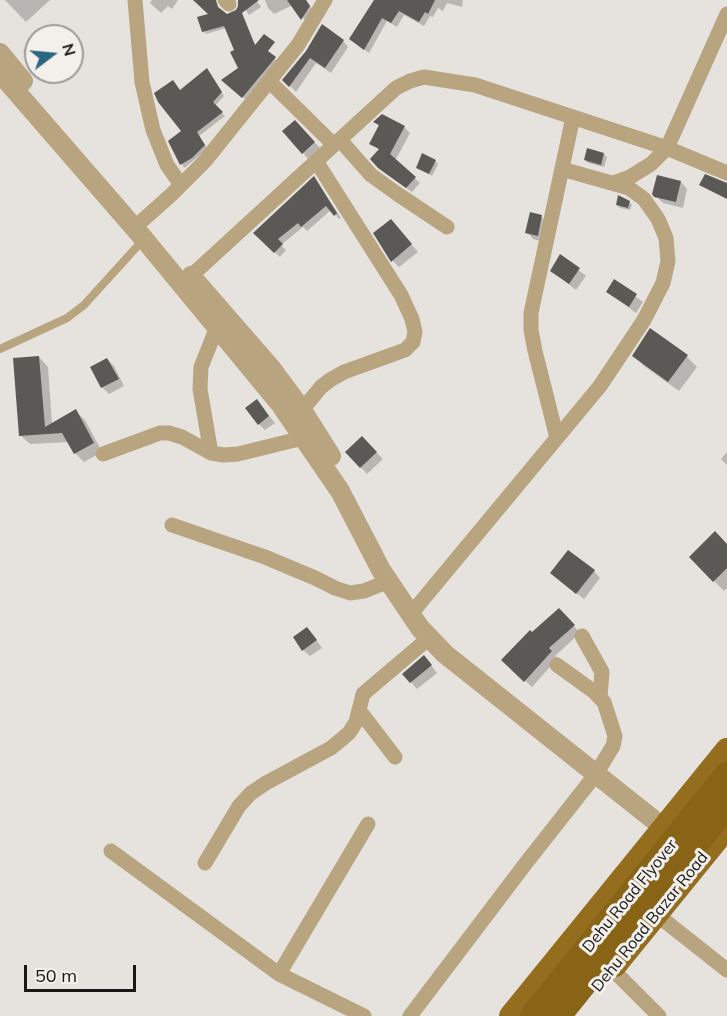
<!DOCTYPE html>
<style>
body{margin:0}
#map{position:relative;width:727px;height:1016px;overflow:hidden;background:#e6e3df;font-family:Mulish,sans-serif}
canvas{display:block}
.north{position:absolute;left:24px;top:24px;width:60px;height:60px;box-sizing:border-box;background:#f3f0ec;border:2px solid #9c9a96;border-radius:50%;rotate:74deg;font-size:16px;font-weight:700;line-height:24px;text-align:center;color:#191816}
.north::after{content:'';display:block;margin:auto;width:21px;height:27px;background:#2d6680;clip-path:polygon(50% 0,100% 100%,50% 72%,0 100%)}
.scale{position:absolute;left:24px;top:965px;width:112px;height:27px;box-sizing:border-box;border:3px solid #191816;border-top:0;padding-left:8px;font-size:18px;line-height:21px;white-space:nowrap;color:#191816;-webkit-text-stroke:4px #f3f0ec;paint-order:stroke}
</style>
<div id="map">
<canvas width="727" height="1016"></canvas>
<div class="north">N</div>
<div class="scale">50 m</div>
</div>
<script>
const ctx = document.querySelector('canvas').getContext('2d');
ctx.lineJoin = 'round';
function paint(path, color) { ctx.fillStyle = color; ctx.fill(path, 'evenodd'); }
const shape = rows => new Path2D(rows.map(r => 'M' + r).join(''));
function strokePath(path, color, width, dash) { ctx.strokeStyle = color; ctx.lineWidth = width; ctx.lineCap = dash ? 'butt' : 'round'; ctx.setLineDash(dash || []); ctx.stroke(path); }
function label(font, color, halo, rows, align = 'center') {
  ctx.font = font + ' Mulish,sans-serif'; ctx.lineWidth = 6; ctx.setLineDash([]); ctx.textBaseline = 'middle'; ctx.strokeStyle = halo; ctx.fillStyle = color; for (const [text, x, y, turn = 0] of rows) {
    ctx.save(); ctx.translate(x, y); ctx.rotate((+turn || 0) * Math.PI / 180); ctx.textAlign = isNaN(turn) ? turn : align; if (halo) ctx.strokeText(text, 0, 0); ctx.fillText(text, 0, 0); ctx.restore();
  }
}
paint(shape([
 [5,0,50,0,26,22],
 [152,0,178,0,172,9,168,6,161,13,150,3],
 [193,0,209,0,249,34,256,46,258,43,277,61,245,99,223,80,240,68,236,51,226,28,206,34,203,31,212,14],
 [239,0,256,0,261,7,249,15],
 [265,0,306,0,315,13,308,24,293,5,274,14,268,8],
 [375,0,463,0,462,7,447,3,443,11,438,8,433,17,430,16,424,26,404,15,397,27,387,21,369,53,350,39],
 [343,41,348,47,331,73,316,63,296,92,284,80,307,52],
 [207,70,224,96,215,106,225,116,199,136,208,149,184,168,170,141,183,131,180,91],
 [295,122,321,149,309,160,284,131],
 [375,122,404,127,410,133,395,161,420,183,412,192,385,173,372,159,380,150,371,143,379,126],
 [604,154,607,157,604,167,588,163,585,160],
 [435,161,438,164,432,176,418,168],
 [314,178,341,218,339,219,331,210,307,231,303,227,281,245,286,250,280,257,255,233],
 [681,182,687,189,683,208,663,203,656,196],
 [629,202,632,205,630,210,620,208,617,205],
 [541,217,548,223,544,242,533,239,527,232],
 [391,221,418,252,399,267,393,261,375,234],
 [561,257,586,276,576,290,552,271],
 [614,281,643,302,636,313,608,292],
 [634,355,687,357,697,367,679,391,644,366],
 [39,357,48,367,52,424,75,411,85,420,102,452,84,462,75,453,69,442,30,444,20,435],
 [107,359,114,366,124,386,109,394,102,387],
 [257,401,275,423,265,430,259,424],
 [362,438,383,459,367,474,347,452],
 [727,452,727,465,721,459],
 [727,546,727,588,724,591,691,557],
 [594,571,600,578,584,599,559,580],
 [565,616,580,633,555,656,558,658,532,687,503,660,532,634],
 [313,635,322,648,310,656,303,650],
 [430,664,437,673,417,689,411,682]
]), '#0003');
paint(shape([
 [193,0,216,0,218,7,227,14,236,10,238,6,238,0,259,0,242,13,255,45,264,34,275,42,268,51,276,57,242,98,221,80,238,68,230,52,234,50,224,26,202,32,197,17,208,14],
 [287,0,306,0,310,6,301,20],
 [374,0,435,0,428,14,425,12,419,22,399,11,391,23,382,18,364,50,349,39],
 [322,24,344,40,325,68,310,58,289,87,282,80,306,51],
 [207,68,222,92,213,102,223,112,197,132,205,145,192,158,180,165,168,141,181,131,158,102,154,93,173,80,180,90],
 [382,114,405,126,390,154,416,177,406,188,378,168,370,159,379,149,369,144,379,125,373,122],
 [295,120,315,142,302,154,282,131],
 [587,148,604,153,601,165,584,160],
 [422,153,436,160,429,174,416,168],
 [705,174,727,183,727,199,699,185],
 [657,175,681,181,676,202,654,197,652,194],
 [314,176,337,213,334,216,326,206,301,227,298,223,278,239,283,244,274,253,253,233],
 [618,195,630,201,628,208,616,205],
 [530,212,542,215,538,236,525,233],
 [391,219,412,244,391,262,373,233],
 [560,254,580,268,569,284,550,271],
 [614,279,637,294,629,307,606,292],
 [650,328,688,355,668,382,632,356],
 [39,356,45,427,76,409,94,443,74,454,62,433,19,436,13,358],
 [107,358,119,379,101,388,90,367],
 [257,399,269,416,258,425,245,408],
 [362,436,377,452,360,468,345,452],
 [715,531,727,544,727,568,713,582,689,557],
 [568,550,595,570,576,594,550,573],
 [559,608,575,625,549,648,552,651,524,682,501,660,530,630,532,632],
 [307,627,317,640,302,651,293,637],
 [424,655,432,665,410,683,402,674]
]), '#5b5956');
strokePath(shape([
 [0,349,67,318,84,305,143,240]
]), '#b9a480', 8);
strokePath(shape([
 [135,0,142,82,153,130,167,165,181,185],
 [225,0,229,4],
 [269,81,334,145],
 [340,140,371,175,396,193,447,227],
 [613,183,630,177,651,164,667,148,727,14],
 [143,220,172,194,205,161,298,45,325,0],
 [191,276,396,88,410,81,424,77,475,85,667,148,727,173],
 [302,410,321,387,330,380,344,372,405,350,413,342,415,332,412,319,401,295,316,161],
 [557,438,535,351,531,330,531,313,573,117],
 [211,453,200,389,201,367,217,327],
 [103,454,160,433,169,433,182,437,211,453,224,455,238,454,303,438],
 [172,525,265,557,315,578,335,588,350,593,364,591,389,581],
 [415,609,600,386,644,320,663,283,668,261,666,238,658,219,644,199,629,188,562,169],
 [582,636,602,672,600,697],
 [359,710,395,757],
 [111,851,279,974,364,1016],
 [205,863,239,806,251,793,266,783,331,748,349,733,356,722,363,694,429,638],
 [656,914,727,970],
 [612,969,659,1016],
 [279,974,368,824],
 [410,1016,526,863,596,774,613,746,615,736,604,702,593,691,557,665]
]), '#b9a480', 15);
strokePath(shape([
 [0,53,23,81],
 [0,73,144,239,281,405,340,491,381,570,420,628,445,654,674,836],
 [191,276,271,368,302,410,331,456]
]), '#b9a480', 20);
strokePath(shape([
 [615,965,727,827],
 [511,1016,727,750]
]), '#946d1e', 24);
strokePath(shape([
 [533,1016,727,775],
 [558,1016,727,805]
]), '#8a6416', 26);
label('16px', '#191816', '#f3f0ec', [
 ["Dehu Road Flyover",630,896,-51],
 ["Dehu Road Bazar Road",650,922,-51]
]);
</script>
